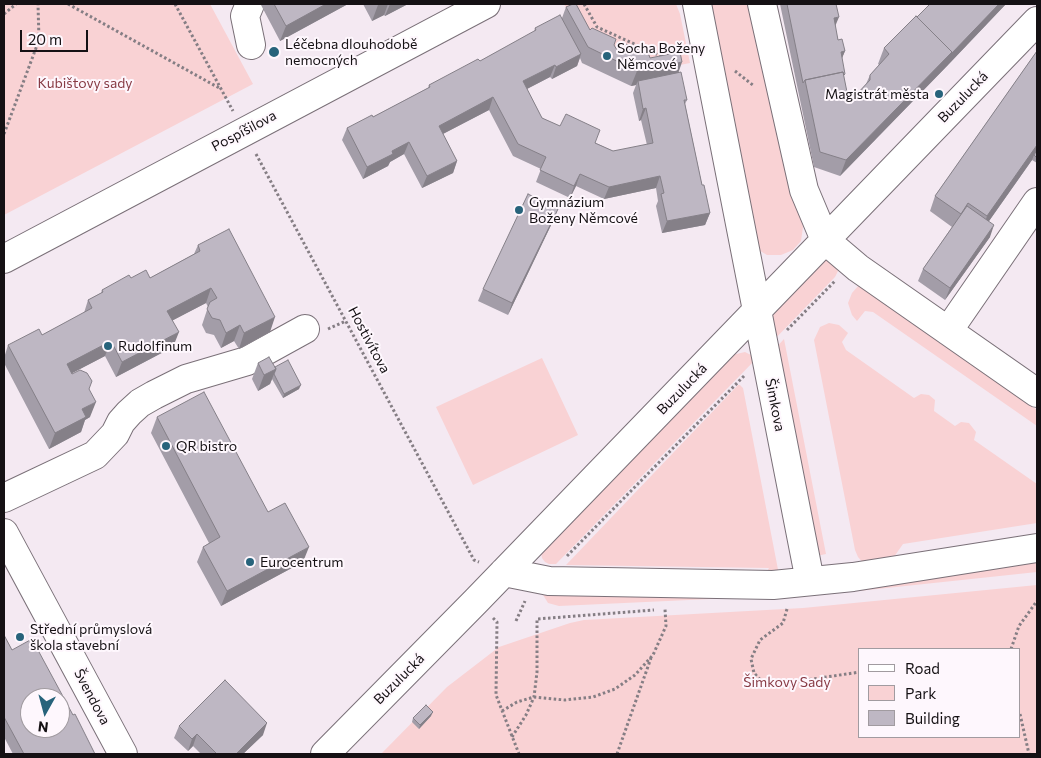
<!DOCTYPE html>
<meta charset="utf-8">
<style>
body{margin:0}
#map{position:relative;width:1041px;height:758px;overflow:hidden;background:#f4e9f2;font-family:Commissioner,sans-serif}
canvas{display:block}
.frame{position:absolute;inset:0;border:5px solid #151114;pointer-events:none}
.legend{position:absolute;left:858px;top:648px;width:162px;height:90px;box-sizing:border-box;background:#fef7fd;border:1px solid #a19ba0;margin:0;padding:6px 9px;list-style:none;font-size:15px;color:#151114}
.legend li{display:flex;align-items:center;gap:10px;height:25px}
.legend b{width:25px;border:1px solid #a19ba0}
.north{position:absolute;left:20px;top:688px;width:50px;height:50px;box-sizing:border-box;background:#fef7fd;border:1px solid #a19ba0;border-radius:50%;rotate:187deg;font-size:14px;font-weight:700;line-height:20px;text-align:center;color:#151114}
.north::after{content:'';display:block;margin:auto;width:18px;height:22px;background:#27637b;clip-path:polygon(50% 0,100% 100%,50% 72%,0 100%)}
.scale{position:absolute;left:20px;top:30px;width:68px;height:22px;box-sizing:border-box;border:2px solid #151114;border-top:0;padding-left:6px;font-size:15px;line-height:18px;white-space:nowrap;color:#151114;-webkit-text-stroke:4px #fef7fd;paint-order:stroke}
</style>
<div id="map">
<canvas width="1041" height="758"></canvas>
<div class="frame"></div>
<ul class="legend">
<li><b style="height:6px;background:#fff"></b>Road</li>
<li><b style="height:14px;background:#f9d2d4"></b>Park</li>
<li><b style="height:14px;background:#beb7c3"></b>Building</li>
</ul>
<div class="north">N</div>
<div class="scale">20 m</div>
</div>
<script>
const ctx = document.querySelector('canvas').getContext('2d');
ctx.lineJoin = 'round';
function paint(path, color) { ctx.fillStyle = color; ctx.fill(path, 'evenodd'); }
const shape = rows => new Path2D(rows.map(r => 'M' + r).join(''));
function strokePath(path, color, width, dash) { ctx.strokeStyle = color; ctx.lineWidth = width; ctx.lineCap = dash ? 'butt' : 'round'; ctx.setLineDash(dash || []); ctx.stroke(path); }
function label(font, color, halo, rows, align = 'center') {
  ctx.font = font + ' Commissioner,sans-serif'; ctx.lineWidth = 4; ctx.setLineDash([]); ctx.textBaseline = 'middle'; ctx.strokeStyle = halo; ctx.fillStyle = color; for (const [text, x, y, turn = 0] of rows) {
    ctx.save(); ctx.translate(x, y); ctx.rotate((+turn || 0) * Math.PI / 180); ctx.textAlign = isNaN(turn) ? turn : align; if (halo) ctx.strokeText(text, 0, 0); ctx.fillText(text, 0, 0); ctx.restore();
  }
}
paint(shape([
 [4,4,210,4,253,84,4,215],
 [564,4,676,4,680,14,690,63,645,72,587,42,585,44],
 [707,4,753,4,803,227,801,241,793,250,781,255,767,255,757,249],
 [826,258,836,266,838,271,835,277,770,344,770,317,775,309],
 [859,285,1037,410,1037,426,873,312,865,311,857,321,852,315,848,303,852,293],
 [829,323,839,325,848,333,842,342,846,350,914,398,921,394,929,395,935,400,934,411,955,426,961,422,969,423,976,432,974,440,1037,484,1037,523,903,544,889,564,865,565,858,557,855,550,814,340,820,327],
 [784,339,826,554,812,557,772,352],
 [745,352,757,358,556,564,549,564,545,562,542,558,541,552,732,355],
 [542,358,578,435,473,485,436,407],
 [738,385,740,385,743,388,780,580,762,580,769,568,566,565],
 [1037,557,1037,572,849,592,792,595],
 [1037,585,1037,754,381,754,447,687,499,647,570,623,584,620,803,608],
 [860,649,1020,649,1020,737,860,737],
 [540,590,776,596,559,606,548,603]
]), '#f9d2d4');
const minor = shape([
 [250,4,245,16,251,45],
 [697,4,810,581],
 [762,4,804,190,825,240,858,268,1037,393],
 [4,259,486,4],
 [948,331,1037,202],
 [4,498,95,455,115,434,121,422,129,413,140,403,154,395,186,379,247,361,305,329],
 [4,533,123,754],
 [504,572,549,581,773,585,853,577,1037,548],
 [325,754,476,601,1037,21]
]);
strokePath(minor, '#7a7078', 30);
strokePath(shape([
 [68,4,221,89],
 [175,4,233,111],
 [584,4,597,27,663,57],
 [4,14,16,4],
 [735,71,754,86],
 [4,134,39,40,38,4],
 [256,154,474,560,479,562],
 [328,329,346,321],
 [787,330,835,281],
 [567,556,745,375],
 [787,609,783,623,760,640,751,659,754,673,766,686,860,672],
 [493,618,497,622,496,695,519,754],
 [516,621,525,601],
 [1011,649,1019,626,1037,601],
 [502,711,517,702,534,697,565,700,593,697,615,689,635,675,653,655,666,626,665,609],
 [1020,714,1029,754],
 [512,737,526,715,534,697,537,672,537,619,654,610],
 [617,754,651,658]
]), '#857e84', 3, [2.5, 2.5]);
strokePath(minor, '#fff', 28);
paint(shape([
 [262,4,348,4,280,41,261,5],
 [363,4,408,4,385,16,384,15,372,21],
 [780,4,836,4,835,26,838,40,845,51,842,58,844,78,847,92,844,98,854,100,856,95,866,84,870,75,879,65,878,64,884,48,917,17,930,4,1006,4,947,66,946,67,840,176,814,167],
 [566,7,590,30,614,45,617,50,650,58,678,72,687,100,685,104,702,185,710,213,705,225,662,233,656,206,658,201,656,188,604,199,576,186,570,198,536,182,541,169,513,156,489,110,443,134,457,161,453,173,422,188,404,154,390,162,388,166,363,179,342,140,347,128,373,117,428,88,429,85,480,61,534,32,535,28,562,18],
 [580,58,582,63,631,86,636,85,633,93,639,121,641,120,647,145,613,151,542,118,527,89,550,77,552,79,577,66],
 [1037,51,1037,163,1032,160,989,221,990,237,945,300,918,281,923,269,952,227,930,211,935,196],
 [558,209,553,221,508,315,478,301,483,289],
 [198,245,270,332,239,349,234,341,221,348,214,335,206,333,202,325,208,307,206,303,173,320,173,347,116,377,105,356,72,373,89,389,90,417,85,420,81,432,49,449,4,363,4,358,8,345,42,335,84,313,88,300,101,293,102,290,131,278,150,278,194,254],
 [258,363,275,367,299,389,283,398,272,379,270,384,258,391,252,379],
 [157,417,268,512,303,562,221,606,197,562,203,547,209,543,151,433],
 [4,635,12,650,73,715,95,754,13,754,4,737],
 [431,716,419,729,412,722,413,718],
 [179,726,263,735,243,754,201,754,193,746,188,751,174,738]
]), '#a39da8');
paint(shape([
 [326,4,348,4,280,41,286,26],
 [381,4,388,4,384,15,372,21,378,5],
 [390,4,408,4,385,16],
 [999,4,1006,4,947,66,946,67,840,176,846,160],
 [839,17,834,29,834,18],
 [845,51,840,63,841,52],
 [581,54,577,66,552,79,556,67],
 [682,62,677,77,638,81,636,85,631,86,637,71],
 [555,65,550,77,519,93,523,81],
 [847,92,841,107,842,93],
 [493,97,489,110,435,138,439,126],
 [646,108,641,120,639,121,643,109],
 [409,142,404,154,390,162,388,166,363,179,367,167,392,151],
 [1037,145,1037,152,1034,155,1032,160,982,231,987,216],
 [457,161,453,173,422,188,427,176],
 [580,174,576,186,570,198,574,186],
 [660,176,656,188,604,199,609,187],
 [558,209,553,221,508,315,512,303],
 [710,213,705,225,662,233,667,221],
 [994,225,990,237,945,300,950,288],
 [211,288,206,303,162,326,167,311],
 [275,317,270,332,239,349,244,333],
 [240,325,234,341,221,348,226,333],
 [179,332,173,347,116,377,122,362],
 [111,341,105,356,61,379,67,364],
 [276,369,270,384,258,391,264,375],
 [301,385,299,389,283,398,284,394],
 [96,402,90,417,85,420,81,432,49,449,55,433,82,409],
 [309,547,303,562,221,606,227,591],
 [433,712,431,716,419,729,420,725],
 [267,723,263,735,243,754,236,754],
 [197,734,193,746,188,751,192,739]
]), '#858088');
const building = shape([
 [274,4,326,4,286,26,274,4],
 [573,4,576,4,590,30,592,28,616,39,614,45,617,50,622,50,626,44,649,55,650,58,680,52,682,62,637,71,588,47,566,7,573,4],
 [787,4,836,4,839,17,834,18,838,40,842,39,845,51,841,52,845,74,844,75,843,72,805,80,803,83,787,4],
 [930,4,999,4,951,54,952,52,917,17,930,4],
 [560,15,581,54,556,67,555,65,523,81,542,118,560,126,566,114,600,130,595,143,613,151,653,143,646,108,643,109,638,81,681,72,687,100,684,100,702,185,704,185,710,213,667,221,661,194,664,193,660,176,609,187,580,174,574,186,540,170,546,157,518,144,493,97,439,126,457,161,427,176,409,142,392,151,393,154,367,167,347,128,372,115,373,117,430,87,429,85,478,59,480,61,536,30,535,28,560,15],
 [916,16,952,52,846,160,820,152,805,80,843,72,847,92,842,93,843,98,851,97,855,101,859,98,856,95,870,80,870,75,889,54,884,48,916,16],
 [1037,51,1037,145,987,216,968,203,961,214,935,196,1037,51],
 [1037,150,1037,158,1034,155,1037,150],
 [528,194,558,209,512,303,483,289,528,194],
 [967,206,994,225,950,288,923,269,967,206],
 [229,229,275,317,244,333,240,325,226,333,220,320,212,318,207,309,210,302,217,298,211,288,167,311,179,332,122,362,111,341,67,364,72,374,80,370,87,373,92,381,89,389,96,402,82,409,86,417,55,433,8,345,39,329,42,335,92,308,88,300,103,292,102,290,129,275,131,278,146,270,150,278,200,251,198,245,229,229],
 [269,357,276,369,264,375,258,363,269,357],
 [288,360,301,385,284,394,274,374,276,369,275,367,288,360],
 [204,392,268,512,285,503,309,547,227,591,203,547,220,537,157,417,204,392],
 [4,635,12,650,32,639,73,715,75,714,95,754,24,754,4,717,4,635],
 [30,698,60,698,60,728,30,728,30,698],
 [225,680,267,723,236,754,217,754,197,734,192,739,179,726,225,680],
 [426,705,433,712,420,725,413,718,426,705]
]);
paint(building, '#beb7c3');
strokePath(building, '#858088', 1);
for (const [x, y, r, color] of [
 [274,52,6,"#27637b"],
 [607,56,5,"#27637b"],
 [939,94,5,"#27637b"],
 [519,210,5,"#27637b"],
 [108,346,5,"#27637b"],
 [166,446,5,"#27637b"],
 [250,562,5,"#27637b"],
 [20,637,5,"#27637b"]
]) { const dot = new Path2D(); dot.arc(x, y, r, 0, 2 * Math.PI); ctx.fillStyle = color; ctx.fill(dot); strokePath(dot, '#fef7fd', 2); }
label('14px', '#151114', '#fef7fd', [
 ["Léčebna dlouhodobě",285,44],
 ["nemocných",285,60],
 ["Socha Boženy",617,48],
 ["Němcové",617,64],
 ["Magistrát města",929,94,"right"],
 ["Gymnázium",529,202],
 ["Boženy Němcové",529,218],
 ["Rudolfinum",118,346],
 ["QR bistro",176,446],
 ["Eurocentrum",260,562],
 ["Střední průmyslová",30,629],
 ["škola stavební",30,645]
], 'left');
label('14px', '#883b45', '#fef7fd', [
 ["Kubištovy sady",85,83],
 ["Šimkovy Sady",787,682]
]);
label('14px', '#151114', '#fef7fd', [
 ["Buzulucká",963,97,-46],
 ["Pospíšilova",244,131,-28],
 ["Hostivítova",369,340,62],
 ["Buzulucká",682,389,-46],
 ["Šimkova",775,405,79],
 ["Buzulucká",399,679,-45],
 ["Švendova",92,697,62]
]);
</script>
